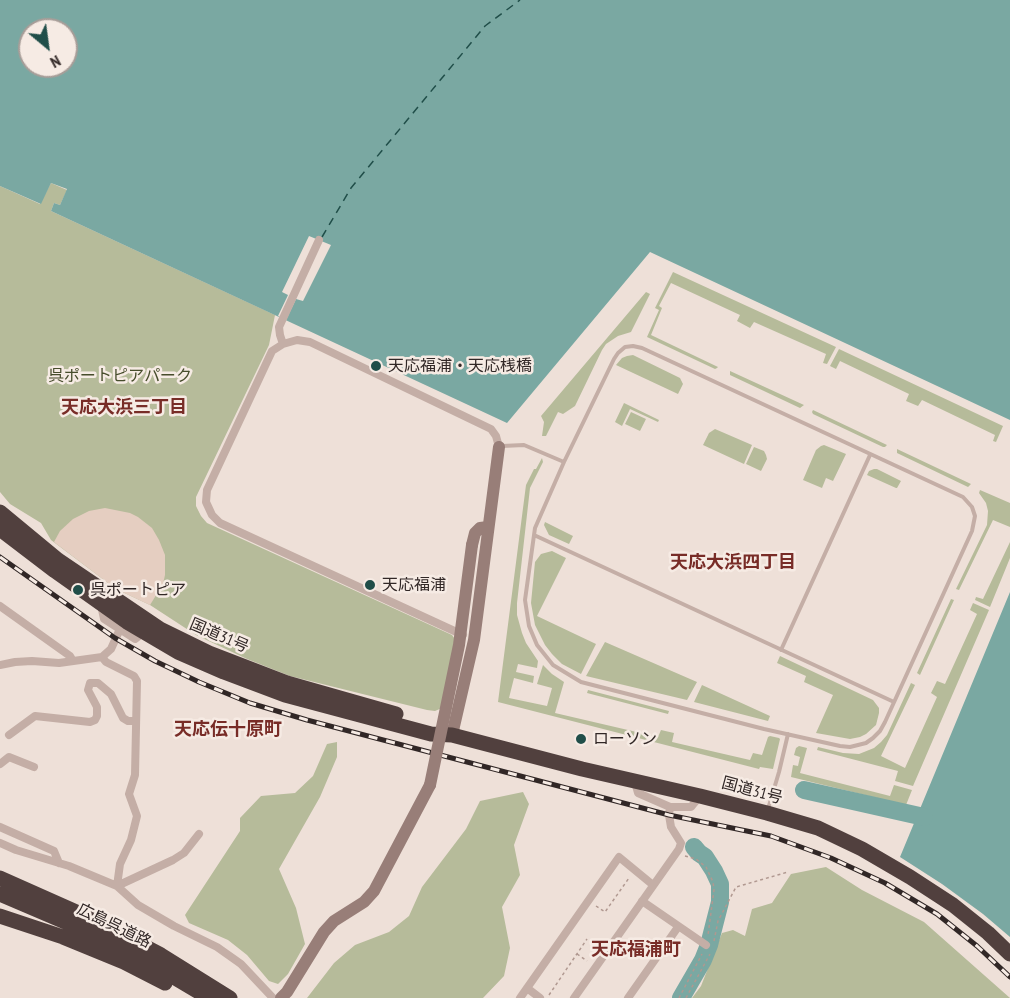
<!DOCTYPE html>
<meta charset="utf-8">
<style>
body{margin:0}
#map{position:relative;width:1010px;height:998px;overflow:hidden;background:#eee0d8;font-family:"PT Sans Narrow",sans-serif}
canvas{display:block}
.north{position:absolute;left:18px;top:18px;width:60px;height:60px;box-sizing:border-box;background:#f6ebe4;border:2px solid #a79d98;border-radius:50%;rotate:151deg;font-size:16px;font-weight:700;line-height:24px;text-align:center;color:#312726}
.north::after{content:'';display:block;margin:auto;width:21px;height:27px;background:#204e49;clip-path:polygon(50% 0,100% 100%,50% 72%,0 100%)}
</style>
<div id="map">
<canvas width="1010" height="998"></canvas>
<div class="north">N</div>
</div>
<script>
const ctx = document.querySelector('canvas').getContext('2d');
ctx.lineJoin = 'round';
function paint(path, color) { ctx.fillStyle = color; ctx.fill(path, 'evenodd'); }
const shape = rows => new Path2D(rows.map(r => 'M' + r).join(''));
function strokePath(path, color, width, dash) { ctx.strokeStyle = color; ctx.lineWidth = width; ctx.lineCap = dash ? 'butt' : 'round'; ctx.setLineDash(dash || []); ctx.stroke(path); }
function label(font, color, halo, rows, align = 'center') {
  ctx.font = font + ' "PT Sans Narrow","Noto Sans JP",sans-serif'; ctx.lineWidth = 5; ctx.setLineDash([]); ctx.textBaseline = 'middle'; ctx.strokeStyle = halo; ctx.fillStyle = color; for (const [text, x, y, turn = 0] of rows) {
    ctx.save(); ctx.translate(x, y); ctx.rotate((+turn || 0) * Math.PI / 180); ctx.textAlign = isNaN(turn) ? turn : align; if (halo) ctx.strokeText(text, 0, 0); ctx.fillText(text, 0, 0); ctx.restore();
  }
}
paint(shape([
 [51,183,67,190,60,205,54,203,51,211,275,315,269,345,196,497,196,506,201,516,207,523,452,635,457,642,442,708,435,711,427,710,290,676,247,659,196,635,150,605,116,589,51,540,41,523,10,504,0,492,0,186,40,204],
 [673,272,836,347,827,364,823,363,826,354,754,322,750,328,737,321,740,315,671,283,659,306,662,308,651,335,718,367,717,368,715,369,647,337,659,310,655,308],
 [646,292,650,294,631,332,618,336,606,344,602,350,575,406,563,414,558,412,546,436,542,436,544,422,541,416],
 [839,349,1003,426,996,442,993,441,995,435,922,400,918,406,906,401,909,394,840,361,836,369,830,366],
 [633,355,680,378,683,384,678,394,616,365,622,358,627,356],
 [730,371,804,405,800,408,730,375],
 [624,403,659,420,658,422,630,409,622,426,615,422],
 [813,410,887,445,885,447,883,447,813,414,812,412],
 [631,412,646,419,640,431,625,424],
 [715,429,752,445,744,464,703,445,709,433],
 [824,445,846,454,833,481,826,478,822,488,803,480,816,450,821,446],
 [754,447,764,451,766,455,767,459,761,471,746,464],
 [897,449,971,484,968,487,897,453],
 [542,458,543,462,530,488,517,603,517,615,522,633,526,643,538,661,537,668,518,664,516,672,534,676,533,683,514,678,509,698,547,706,552,688,537,684,543,665,552,674,564,682,555,713,658,737,661,730,674,733,672,742,750,760,753,753,762,755,768,737,770,736,779,738,780,739,773,769,760,767,759,769,498,702,526,485,534,469,536,469],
 [874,469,877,469,901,481,897,488,896,488,867,475,869,471],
 [980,490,1010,503,1010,527,993,520,959,590,956,589,987,525,988,511,986,503,979,493],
 [545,522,573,536,569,544,549,535,544,525],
 [1010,542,1010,558,990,607,975,600,976,597,983,599],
 [552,551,566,558,537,616,596,644,581,674,562,664,552,654,545,645,535,625,531,603,535,562,541,554],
 [951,599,954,600,920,675,917,673],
 [973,603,989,610,913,786,895,781,898,771,817,750,818,747,843,753,859,754,874,748,881,742,887,735,911,683,915,685,881,756,905,768,937,697,931,693,937,681,945,684,977,614,970,610],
 [605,642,697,682,687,700,586,676],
 [780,656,873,700,879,708,879,713,876,725,866,734,860,737,850,739,816,733,833,695,804,682,806,676,777,663],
 [702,685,770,716,768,721,694,702],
 [588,690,669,711,668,714,587,693],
 [337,742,337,757,320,797,279,869,296,908,305,944,288,974,278,984,269,981,247,955,228,940,189,923,185,915,240,831,240,818,261,796,295,793,313,776,327,744],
 [799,746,807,748,800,773,890,796,894,785,912,790,906,805,791,777,793,765,798,766,800,757,794,755,796,748],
 [523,792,529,804,514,845,520,875,502,907,510,948,504,976,483,998,307,998,334,963,355,945,389,932,409,916,422,887,466,829,480,801],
 [826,867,862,890,924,922,1010,998,692,998,701,986,722,933,733,930,745,936,752,909,772,903,791,874]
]), '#b6bb9a');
paint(shape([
 [105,508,130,513,138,517,152,528,159,540,165,555,165,575,163,584,150,605,116,589,54,542,60,531,73,519,89,511]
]), '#e5cec1');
paint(shape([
 [0,0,1010,0,1010,420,650,252,507,423,51,211,54,203,60,205,67,189,51,183,41,204,0,186],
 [30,30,66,30,66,66,30,66],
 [1010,592,1010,937,983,914,942,884,900,857]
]), '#7aa8a2');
paint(shape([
 [309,236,331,245,303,301,296,299,286,320,278,316,288,295,282,292]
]), '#eee0d8');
strokePath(shape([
 [804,790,924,817],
 [681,998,703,960,709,945,720,902,720,884,714,871,705,857,699,853,694,847]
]), '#7aa8a2', 18);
strokePath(shape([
 [322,237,351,188,485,26,520,0]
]), '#204e49', 1.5, [8, 6]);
strokePath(shape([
 [685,856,696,859,706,867,713,882,714,890,708,935],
 [596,906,605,912,629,878],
 [714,941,718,921,736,887,788,872],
 [577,954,587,961],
 [549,995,587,939],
 [679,998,702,954],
 [686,998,710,954]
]), '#b09890', 1.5, [3, 3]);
strokePath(shape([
 [633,346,642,348,963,497,972,507,975,516,972,531,885,722,880,731,873,738,866,743,850,747,840,746,764,729,581,682,553,665,537,645,529,626,525,600,535,528,564,462,614,359,618,353,625,347,633,346],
 [502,446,524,445,564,462],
 [534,535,894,702],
 [781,650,870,455],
 [768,809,779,772,788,734]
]), '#c4aea6', 4);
strokePath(shape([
 [283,344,280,335,279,327,319,240],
 [101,605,104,619,135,639,144,632],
 [0,606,70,656,73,661],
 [463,635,220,523,212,515,206,502,207,490,272,351,283,344,297,340,310,342,491,429,496,436,499,447],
 [102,657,106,662,134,676,137,681,135,775,129,794,137,816,131,840,120,864,117,886],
 [0,665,15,662,32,661,59,663,102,657,111,649,120,629],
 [9,735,35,716,90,722,95,720,97,716,97,707,88,690,90,683,98,683,111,694,123,718,128,721,136,721],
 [0,764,9,757,34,767],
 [635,782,638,793,670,807,691,807,700,796],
 [0,827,54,851,59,863],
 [0,843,16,850,69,866,117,886,138,905,174,926,217,947,241,964,273,998],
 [117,886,173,860,184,853,199,834],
 [642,901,706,945],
 [527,988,540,998],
 [520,998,619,857,653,885],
 [574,998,679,849,681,843,671,827,669,815,670,807],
 [628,998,678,927]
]), '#c4aea6', 8);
strokePath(shape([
 [472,545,475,533,480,528,488,527],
 [452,735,474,640,499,447],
 [281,998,287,992,324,932,334,921,364,902,374,891,430,785]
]), '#987e78', 12);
strokePath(shape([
 [0,512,58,560,160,629,209,653,287,683,396,714],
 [0,529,55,571,127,622,178,652,224,672,285,695,431,734,452,735,582,769,700,796,767,813,818,828,862,849,910,877,953,905,988,933,1010,954],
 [0,878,90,918,161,955,230,998],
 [0,894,82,929,145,960,209,998],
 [0,916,63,937,124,962,165,983]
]), '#51403e', 15);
const rail = shape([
 [0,557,115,638,155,661,199,682,250,703,307,720,669,815,771,836,831,858,885,883,937,914,977,946,1010,977]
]);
strokePath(rail, '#312726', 5);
strokePath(rail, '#f6ebe4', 3, [9]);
strokePath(shape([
 [430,785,459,645,472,545]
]), '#987e78', 12);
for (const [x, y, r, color] of [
 [376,366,6,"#204e49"],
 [370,585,6,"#204e49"],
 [78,590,6,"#204e49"],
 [581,739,6,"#204e49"]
]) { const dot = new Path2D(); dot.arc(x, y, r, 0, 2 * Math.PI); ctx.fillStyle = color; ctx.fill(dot); strokePath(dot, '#f6ebe4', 2); }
label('16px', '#312726', '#f6ebe4', [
 ["天応福浦・天応桟橋",388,366],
 ["天応福浦",382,585],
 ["呉ポートピア",90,590],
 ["ローソン",593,739]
], 'left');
label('16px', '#474d2c', '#f6ebe4', [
 ["呉ポートピアパーク",120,376]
]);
label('16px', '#312726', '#f6ebe4', [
 ["国道31号",219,636,23],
 ["国道31号",752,791,15],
 ["広島呉道路",114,926,26]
]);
label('bold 18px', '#782c27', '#f6ebe4', [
 ["天応大浜三丁目",124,408],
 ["天応大浜四丁目",733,563],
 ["天応伝十原町",228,730],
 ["天応福浦町",636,950]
]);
</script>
